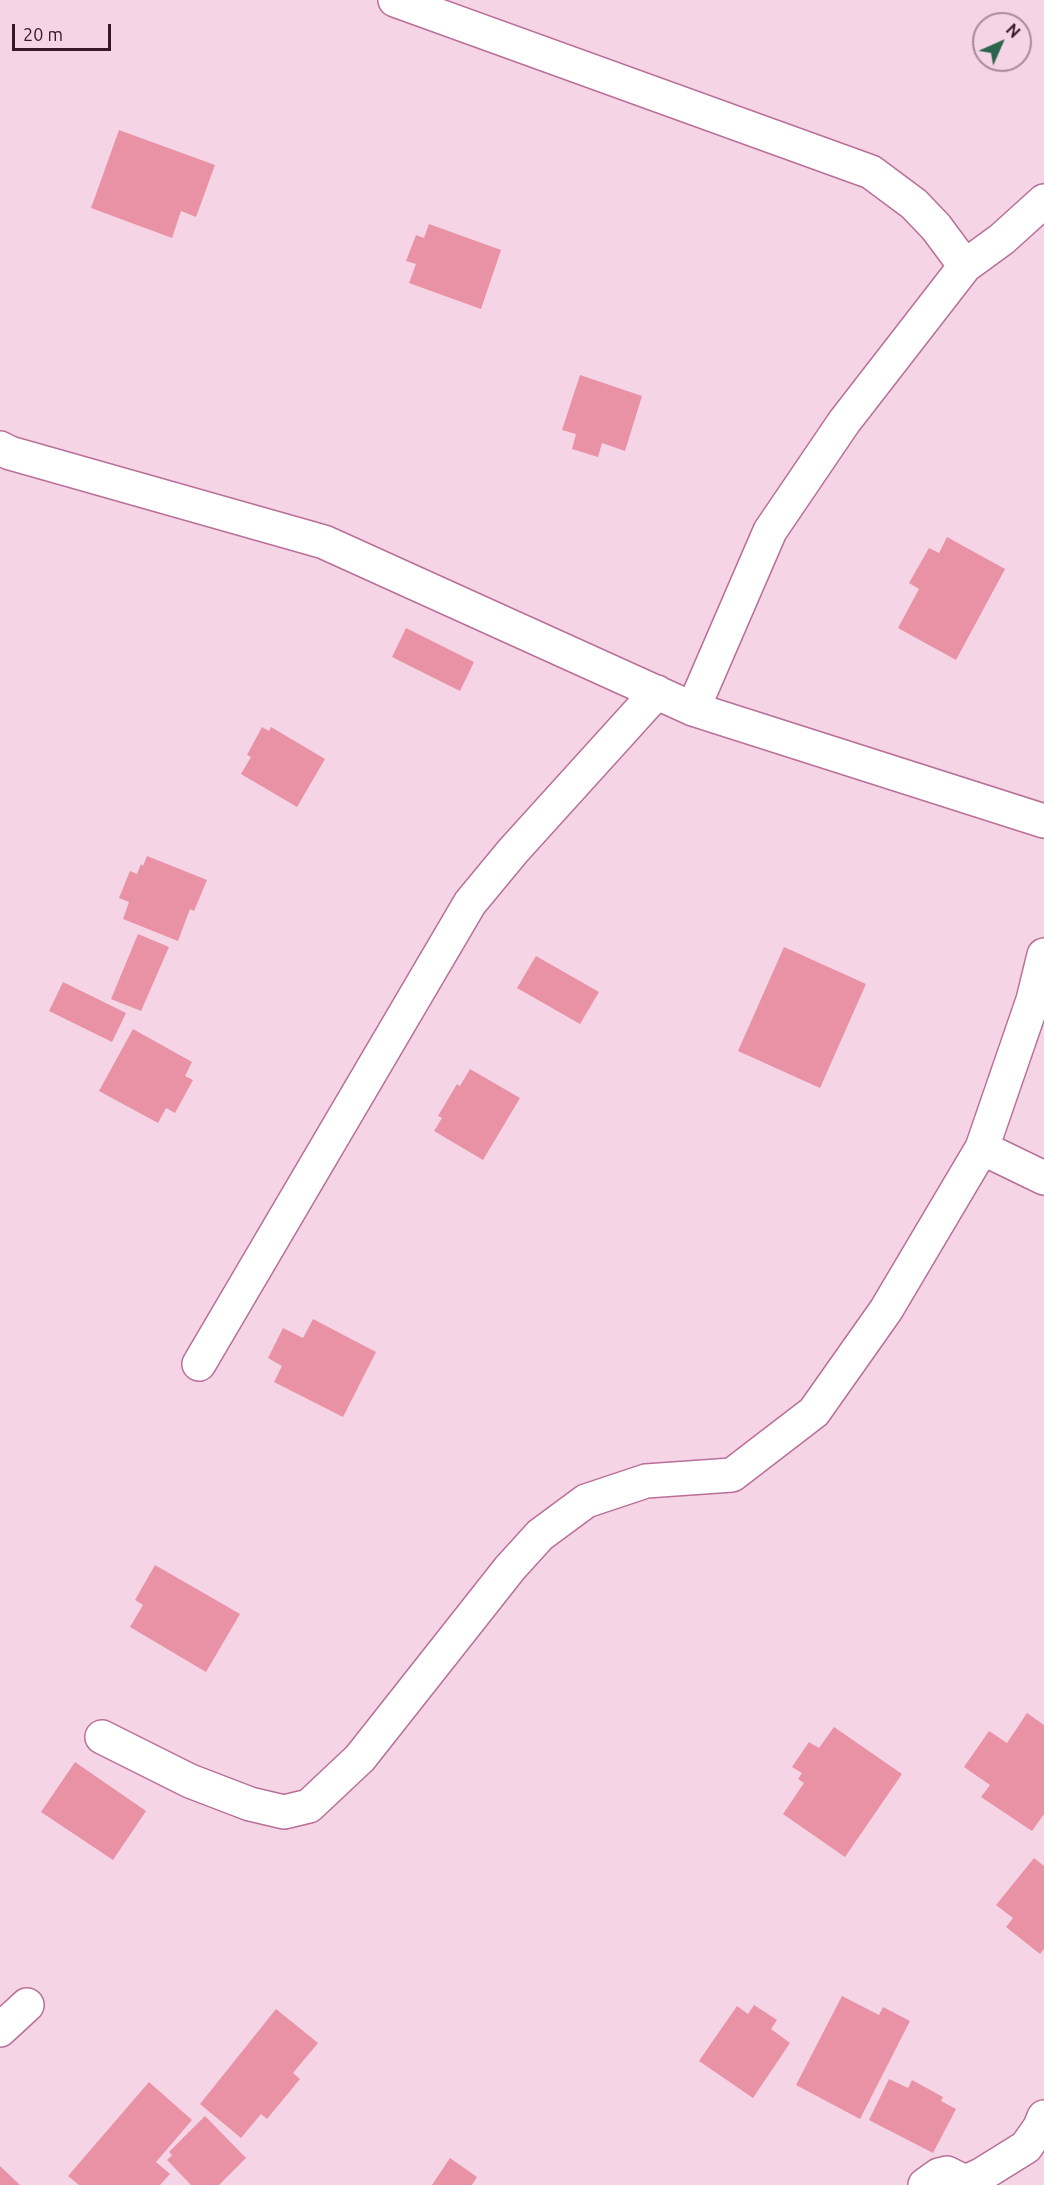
<!DOCTYPE html>
<style>
body{margin:0}
#map{position:relative;width:1044px;height:2185px;overflow:hidden;background:#f5d4e5;font-family:Ubuntu,sans-serif}
canvas{display:block}
.north{position:absolute;left:972px;top:12px;width:60px;height:60px;box-sizing:border-box;background:#f5d4e5;border:2px solid #a9899a;border-radius:50%;rotate:45deg;font-size:16px;font-weight:700;line-height:24px;text-align:center;color:#36182a}
.north::after{content:'';display:block;margin:auto;width:21px;height:27px;background:#2b654e;clip-path:polygon(50% 0,100% 100%,50% 72%,0 100%)}
.scale{position:absolute;left:12px;top:24px;width:99px;height:27px;box-sizing:border-box;border:3px solid #36182a;border-top:0;padding-left:8px;font-size:18px;line-height:21px;white-space:nowrap;color:#36182a;-webkit-text-stroke:4px #f5d4e5;paint-order:stroke}
</style>
<div id="map">
<canvas width="1044" height="2185"></canvas>
<div class="north">N</div>
<div class="scale">20 m</div>
</div>
<script>
const ctx = document.querySelector('canvas').getContext('2d');
ctx.lineJoin = 'round';
function paint(path, color) { ctx.fillStyle = color; ctx.fill(path, 'evenodd'); }
const shape = rows => new Path2D(rows.map(r => 'M' + r).join(''));
function strokePath(path, color, width, dash) { ctx.strokeStyle = color; ctx.lineWidth = width; ctx.lineCap = dash ? 'butt' : 'round'; ctx.setLineDash(dash || []); ctx.stroke(path); }
paint(shape([
 [119,130,215,165,196,217,181,211,172,238,91,208],
 [429,224,501,250,481,309,409,283,416,264,406,261,416,235,424,238],
 [580,375,642,396,625,451,602,443,598,457,572,449,576,434,562,430],
 [947,537,1005,569,956,660,898,628,919,589,909,583,929,548,939,553],
 [406,628,474,662,460,691,392,657],
 [262,727,269,731,271,727,325,759,297,807,241,774,251,757,247,755],
 [147,856,207,880,194,911,190,909,178,941,123,919,129,902,119,898,130,871,137,874,141,864,143,866],
 [138,934,169,947,141,1011,111,999],
 [784,947,866,984,820,1088,738,1051],
 [536,956,599,992,580,1024,517,988],
 [63,982,126,1013,112,1042,49,1011],
 [133,1029,192,1062,185,1076,193,1080,175,1113,166,1108,158,1123,99,1091],
 [470,1069,520,1098,483,1160,434,1131,442,1118,438,1116,457,1084,460,1086],
 [313,1319,376,1352,343,1417,274,1382,282,1366,268,1358,283,1328,303,1338],
 [155,1565,240,1614,206,1672,130,1627,143,1605,135,1600],
 [1027,1713,1044,1725,1044,1814,1032,1831,981,1797,990,1785,964,1767,989,1731,1007,1743],
 [834,1727,902,1774,845,1857,783,1814,804,1783,798,1779,802,1773,792,1767,809,1742,819,1748],
 [75,1762,146,1811,113,1860,41,1812],
 [1034,1858,1044,1866,1044,1949,1040,1954,1006,1927,1013,1918,996,1905],
 [842,1996,879,2015,883,2007,910,2021,860,2119,796,2085],
 [754,2005,777,2020,771,2029,790,2043,753,2098,699,2061,737,2006,748,2014],
 [276,2009,318,2043,293,2073,300,2079,267,2119,261,2114,241,2138,200,2104],
 [889,2079,908,2088,912,2080,943,2097,941,2101,956,2109,933,2153,869,2120],
 [149,2082,192,2120,156,2162,170,2174,160,2185,79,2185,68,2176],
 [205,2116,246,2158,219,2185,191,2185,167,2160,172,2155,169,2152],
 [450,2158,477,2177,472,2185,432,2185],
 [0,2166,20,2185,0,2185]
]), '#e992a6');
const street = shape([
 [395,0,871,172,914,204,936,227,965,266,844,422,770,531,693,709],
 [965,266,1002,239,1044,201],
 [0,448,10,453,324,542,693,709,1044,821],
 [982,1148,1044,1178],
 [199,1364,470,903,513,851,657,692],
 [102,1737,190,1781,250,1804,284,1812,309,1806,360,1758,510,1568,540,1535,586,1501,646,1481,732,1475,814,1412,886,1310,982,1148,1033,1000,1044,955],
 [0,2030,27,2005],
 [925,2185,939,2175,947,2173,961,2180,970,2180,981,2175,1026,2147,1040,2127,1044,2117]
]);
strokePath(street, '#b96f99', 36);
strokePath(street, '#fff', 33);
</script>
